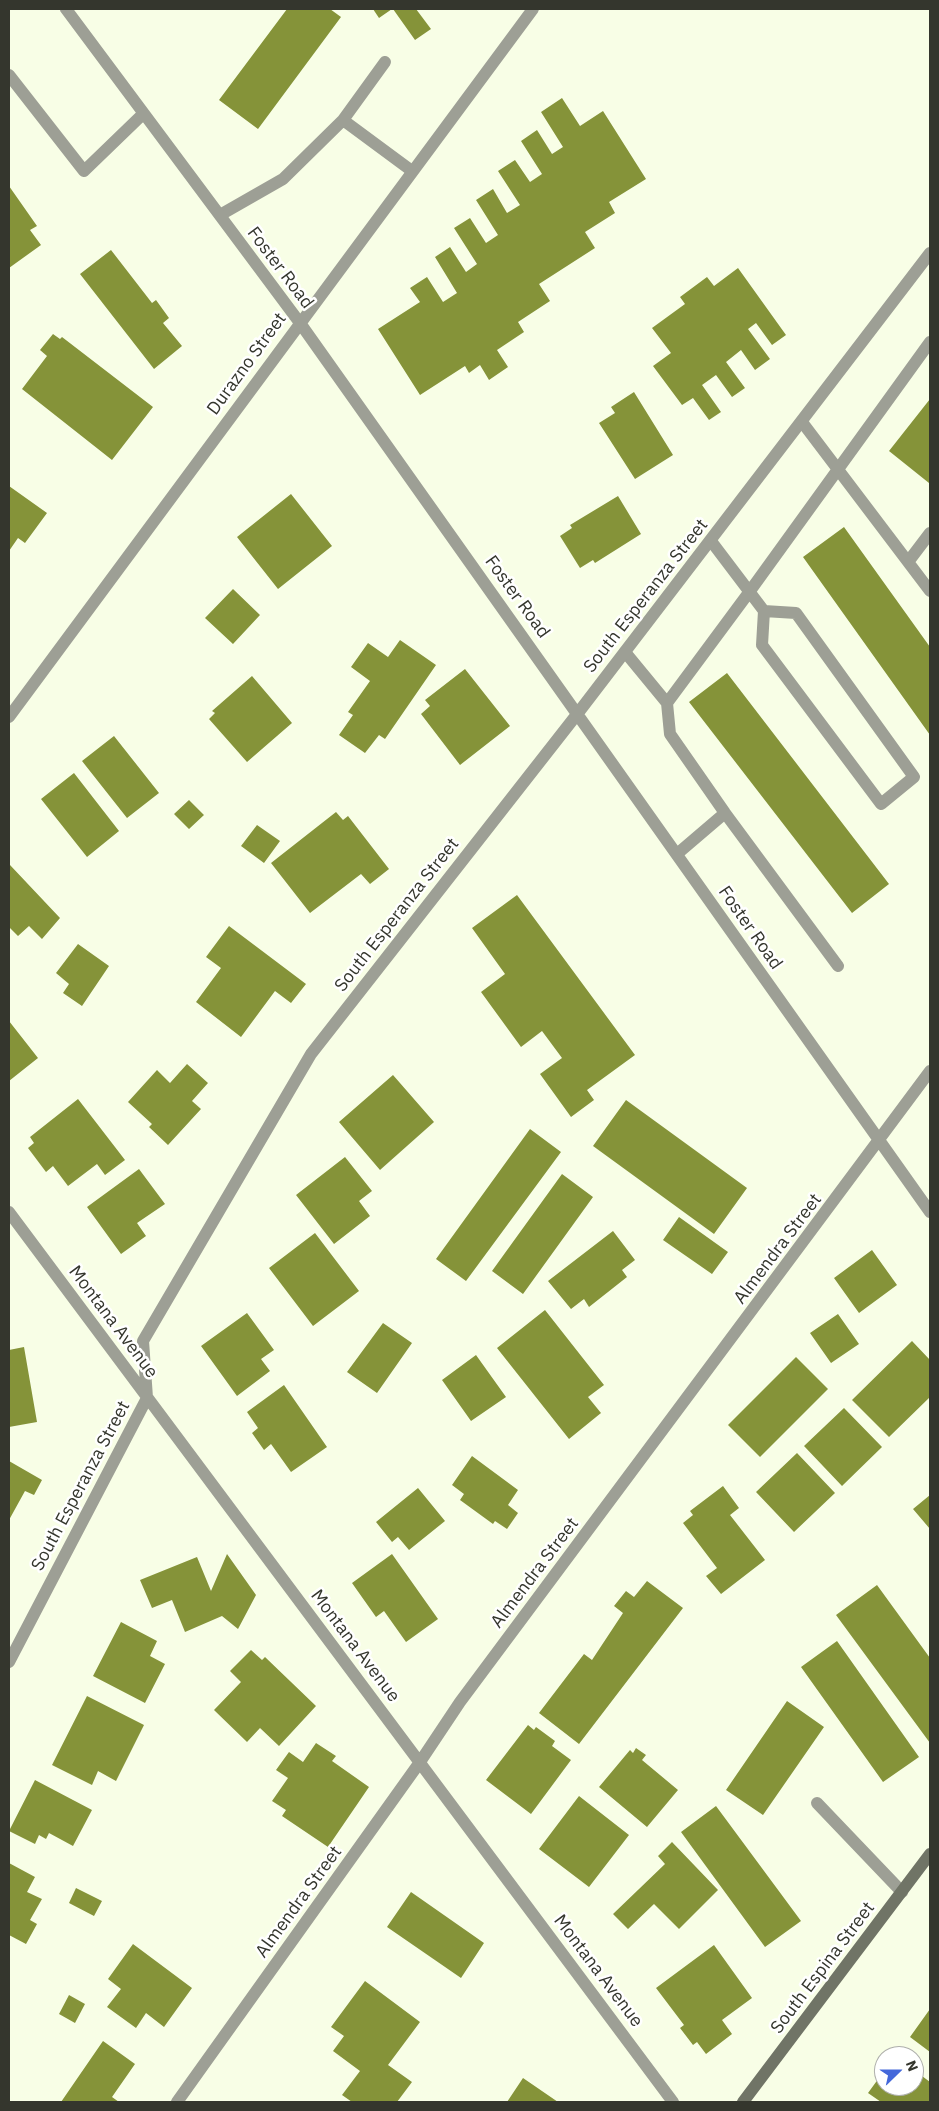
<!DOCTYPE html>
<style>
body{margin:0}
#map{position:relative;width:939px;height:2111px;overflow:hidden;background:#f8fee6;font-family:"IBM Plex Sans",sans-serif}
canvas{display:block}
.frame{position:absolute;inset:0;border:10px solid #34362d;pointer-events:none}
.north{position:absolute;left:874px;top:2046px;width:50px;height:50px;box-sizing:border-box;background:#fff;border:1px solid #aeafab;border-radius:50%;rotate:68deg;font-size:14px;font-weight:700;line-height:20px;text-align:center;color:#34362d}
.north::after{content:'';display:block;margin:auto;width:18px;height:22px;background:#4468da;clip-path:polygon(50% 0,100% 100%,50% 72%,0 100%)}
</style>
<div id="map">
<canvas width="939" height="2111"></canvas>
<div class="frame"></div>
<div class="north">N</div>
</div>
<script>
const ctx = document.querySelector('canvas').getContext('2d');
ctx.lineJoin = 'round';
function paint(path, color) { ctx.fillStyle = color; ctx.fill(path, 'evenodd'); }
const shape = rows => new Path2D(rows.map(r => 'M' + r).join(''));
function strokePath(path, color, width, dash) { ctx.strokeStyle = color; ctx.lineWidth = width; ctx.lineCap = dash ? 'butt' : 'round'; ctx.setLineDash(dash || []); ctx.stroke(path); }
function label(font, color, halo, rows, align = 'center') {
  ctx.font = font + ' "IBM Plex Sans",sans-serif'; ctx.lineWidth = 5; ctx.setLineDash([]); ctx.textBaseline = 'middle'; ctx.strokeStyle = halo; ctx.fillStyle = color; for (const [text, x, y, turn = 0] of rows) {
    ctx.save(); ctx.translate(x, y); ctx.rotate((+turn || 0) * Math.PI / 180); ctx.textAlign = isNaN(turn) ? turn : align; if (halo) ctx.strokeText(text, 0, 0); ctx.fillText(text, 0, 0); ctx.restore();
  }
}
paint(shape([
 [287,9,330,9,341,17,258,129,219,100],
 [373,9,392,9,379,18],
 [393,9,416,9,431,29,415,40],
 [562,98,580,126,603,111,646,179,609,202,615,213,585,232,595,248,539,284,550,301,518,322,524,332,497,350,508,367,489,380,480,365,469,373,465,366,420,395,378,329,420,302,410,288,427,277,443,302,457,293,435,257,450,247,466,272,477,264,454,228,470,218,486,243,498,235,476,200,493,189,507,213,520,205,498,171,515,160,530,182,542,174,521,141,537,130,552,154,563,147,541,112],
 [9,186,37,226,30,230,41,245,9,268],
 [111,250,152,303,156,300,169,318,163,323,182,346,154,369,80,274],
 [738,268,786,335,772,345,756,323,748,329,770,359,755,370,741,350,726,362,745,388,732,397,716,375,702,385,721,412,709,420,693,398,682,405,653,366,671,353,652,328,685,304,680,297,707,277,714,286],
 [53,334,60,339,62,337,153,407,112,460,22,389,47,356,40,350],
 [634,392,673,455,635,479,599,423,615,413,611,407],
 [930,399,930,481,929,483,889,451],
 [9,486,47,513,25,543,18,538,9,551],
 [291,494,332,546,278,589,237,537],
 [618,496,641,534,595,563,593,560,580,568,560,536,572,528,570,525],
 [844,527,930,647,930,735,803,557],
 [233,589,260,615,233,644,205,618],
 [400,640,436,665,385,739,379,735,365,753,339,735,353,715,348,712,370,681,351,667,368,643,388,657],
 [465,669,510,726,460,765,421,714,430,706,425,700],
 [727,673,889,884,852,913,689,702],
 [252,676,292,723,247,762,209,719,215,713,212,711],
 [114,736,159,793,127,818,82,761],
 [74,773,119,831,87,857,41,799],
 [189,800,204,815,189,829,174,814],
 [336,812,343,820,348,816,389,869,370,884,361,874,310,913,271,863],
 [257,825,280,841,264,863,241,846],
 [10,865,60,918,42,939,29,926,18,936,9,927],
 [517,895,635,1055,587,1090,594,1100,571,1117,540,1074,562,1058,542,1031,521,1047,481,992,505,974,472,928],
 [229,926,306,984,291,1003,275,991,241,1037,196,1002,221,968,206,957],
 [78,944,109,966,82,1006,63,993,69,984,56,973],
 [9,1021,38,1058,9,1081],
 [187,1064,208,1083,192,1101,201,1109,168,1145,149,1127,152,1124,128,1102,157,1070,170,1083],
 [393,1075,434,1122,380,1170,339,1122],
 [78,1099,125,1160,105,1175,97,1164,68,1186,53,1166,46,1172,28,1148,34,1143,30,1137],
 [626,1100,747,1188,714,1234,593,1146],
 [530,1129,561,1152,466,1281,436,1259],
 [345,1157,372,1191,359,1201,370,1216,334,1244,296,1195],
 [139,1169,165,1204,137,1223,146,1236,121,1254,87,1207],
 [562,1174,593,1197,523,1294,492,1271],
 [679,1217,728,1252,712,1274,663,1240],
 [613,1231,635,1260,622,1270,627,1277,589,1307,584,1299,571,1309,548,1281],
 [315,1233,359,1291,313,1326,269,1268],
 [872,1250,897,1285,859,1313,834,1278],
 [545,1310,604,1385,588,1397,601,1413,569,1439,497,1348],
 [247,1313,274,1350,261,1359,270,1371,237,1396,201,1346],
 [838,1314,859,1344,831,1363,810,1333],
 [383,1323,412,1343,377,1393,347,1372],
 [912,1341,930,1360,930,1397,889,1437,852,1400],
 [24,1347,37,1422,9,1427,9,1350],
 [476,1355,506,1397,471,1421,442,1380],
 [796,1357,828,1389,760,1457,728,1425],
 [284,1385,327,1447,291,1472,271,1444,264,1450,252,1433,258,1428,247,1412],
 [844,1408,882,1447,842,1486,804,1446],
 [797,1453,835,1493,794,1532,756,1492],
 [472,1456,518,1490,508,1505,518,1513,507,1529,495,1521,493,1524,460,1500,464,1494,452,1485],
 [9,1461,42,1480,34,1495,25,1491,9,1520],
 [723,1486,739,1508,730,1515,765,1560,721,1594,706,1576,717,1568,683,1523,693,1515,690,1511],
 [418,1488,445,1521,409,1550,398,1537,392,1542,376,1522],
 [930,1495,930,1529,913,1509],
 [227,1554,256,1595,238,1629,222,1616,185,1632,172,1600,152,1608,140,1580,197,1557,211,1591],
 [392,1554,438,1619,406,1642,384,1611,376,1617,352,1583],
 [647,1581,683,1608,579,1744,539,1713,584,1654,592,1660,623,1613,614,1606,626,1591,634,1597],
 [877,1585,930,1658,930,1743,836,1615],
 [121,1622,157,1641,150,1656,165,1664,145,1703,93,1676],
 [837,1641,919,1757,883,1782,801,1667],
 [251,1650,262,1660,265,1657,316,1706,279,1746,260,1728,247,1742,214,1710,241,1682,230,1671],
 [87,1696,144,1725,116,1781,98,1771,92,1785,52,1765],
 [787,1701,824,1727,763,1815,726,1790],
 [528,1725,534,1730,536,1727,555,1741,552,1746,571,1760,531,1814,486,1780],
 [316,1743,336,1756,332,1761,369,1787,328,1847,282,1816,286,1810,272,1801,288,1778,276,1770,289,1752,303,1762],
 [636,1748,646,1755,642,1760,678,1790,647,1827,599,1787,630,1750,633,1753],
 [35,1780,92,1810,73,1846,49,1833,46,1839,39,1835,35,1844,9,1831],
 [579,1796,629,1835,589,1887,539,1849],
 [716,1806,801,1921,765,1947,681,1832],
 [672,1842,718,1890,679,1929,654,1904,628,1929,613,1914,665,1864,658,1856],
 [9,1863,35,1877,27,1892,42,1899,30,1920,37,1924,26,1944,9,1935],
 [76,1888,102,1901,94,1916,69,1903],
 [411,1892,484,1943,461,1978,387,1927],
 [133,1944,192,1988,164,2027,146,2013,136,2028,107,2007,121,1989,108,1979],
 [714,1945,752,1998,722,2020,732,2034,706,2054,697,2042,693,2045,680,2028,684,2025,656,1988],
 [365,1981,420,2022,388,2065,412,2082,397,2102,352,2102,342,2095,360,2071,333,2051,344,2036,331,2027],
 [69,1995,85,2004,75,2023,59,2014],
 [930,2009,930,2052,910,2037],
 [103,2041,135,2064,112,2097,119,2102,61,2102],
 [914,2070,930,2082,930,2102,881,2102,868,2093,884,2071,884,2086,914,2086],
 [523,2078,558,2102,507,2102]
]), '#859339');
strokePath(shape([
 [385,62,343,120,412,171],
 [9,75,84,171,143,114],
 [220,215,283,179,343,120],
 [802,422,930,591],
 [711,541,764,611,762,645,881,804,914,777,796,613,764,611],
 [908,562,930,533],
 [625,652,667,703],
 [677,854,725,813],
 [838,966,725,813,670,734,667,703,750,591,930,342],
 [817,1803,902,1892]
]), '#9d9f95', 12);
strokePath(shape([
 [66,9,300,323,930,1212],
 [9,717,533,9],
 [9,1212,673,2102],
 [9,1662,147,1398,143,1341,311,1054,578,713,930,253],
 [177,2102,420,1762,460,1702,930,1071]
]), '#9d9f95', 12);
strokePath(shape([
 [743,2102,930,1854]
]), '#707466', 12);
label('18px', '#34362d', '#fff', [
 ["Foster Road",280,268,53],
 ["Durazno Street",247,364,-54],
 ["South Esperanza Street",646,596,-52],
 ["Foster Road",517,597,54],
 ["South Esperanza Street",397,915,-52],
 ["Foster Road",750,928,55],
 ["Almendra Street",778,1249,-53],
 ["Montana Avenue",113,1322,53],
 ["South Esperanza Street",81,1486,-62],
 ["Almendra Street",535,1573,-53],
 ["Montana Avenue",355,1646,53],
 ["Almendra Street",299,1902,-54],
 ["South Espina Street",823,1968,-53],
 ["Montana Avenue",598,1971,53]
]);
</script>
